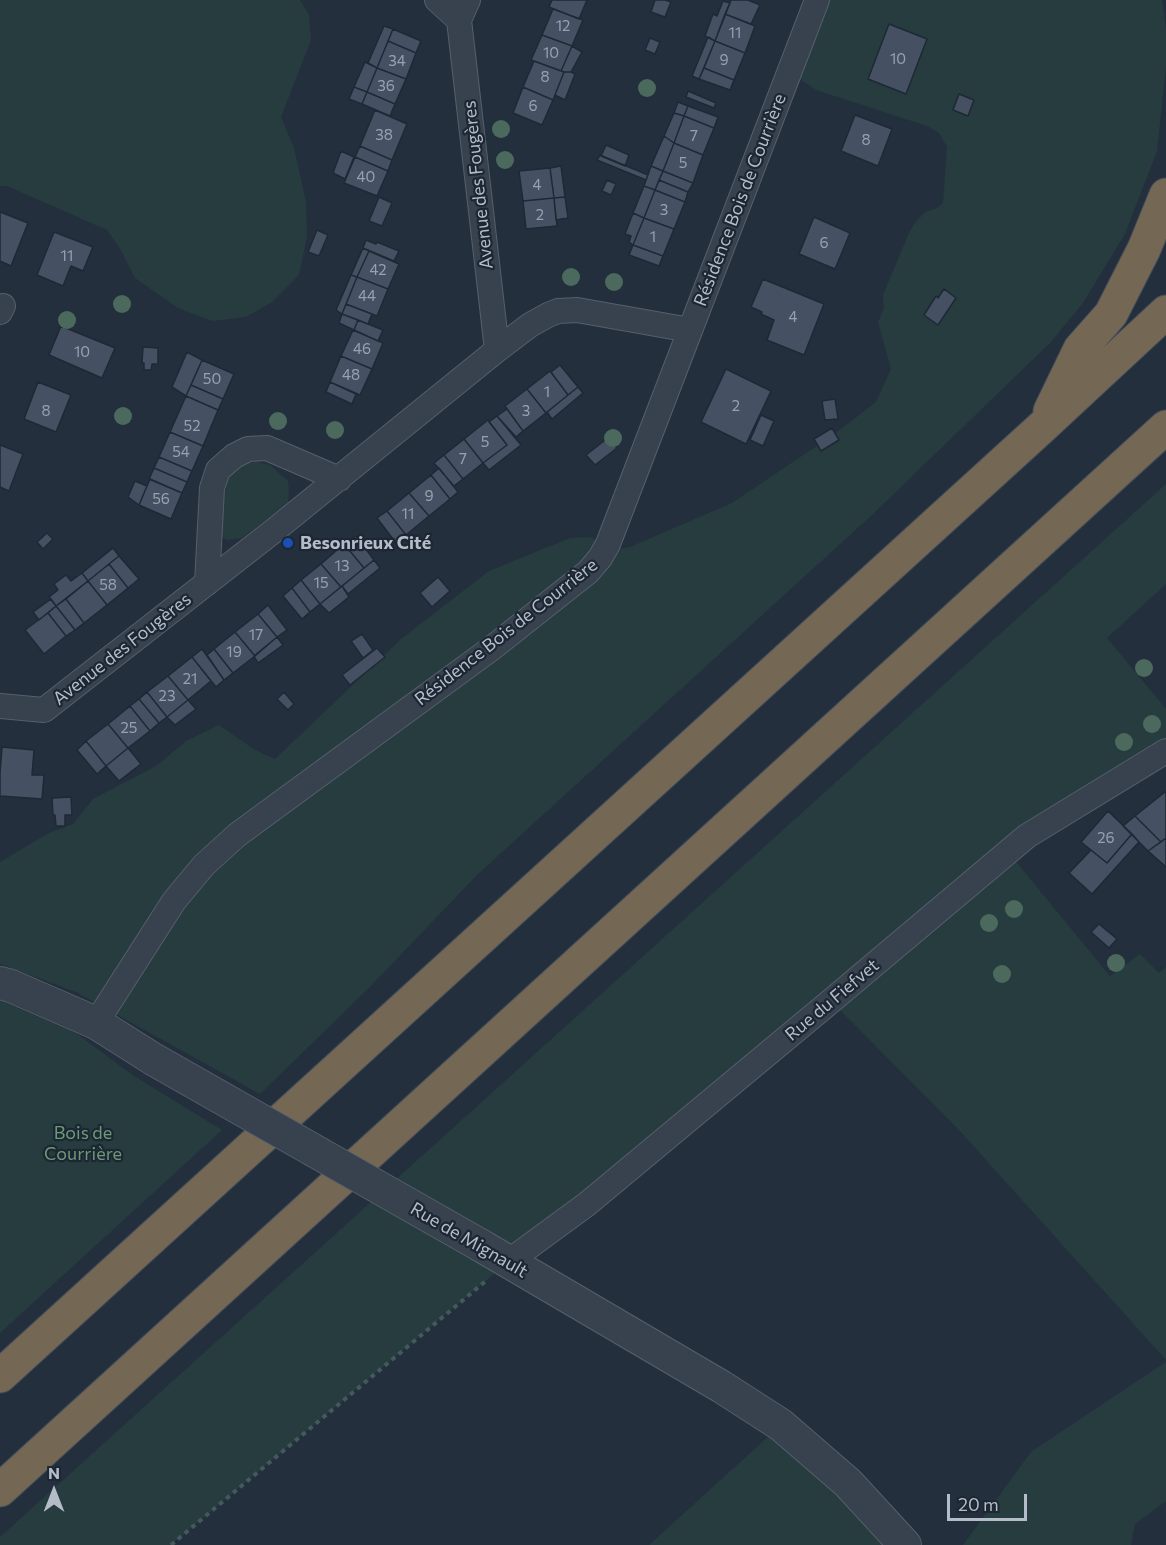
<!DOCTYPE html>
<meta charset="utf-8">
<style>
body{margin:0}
#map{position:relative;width:1166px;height:1545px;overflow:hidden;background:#242f3e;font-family:Commissioner,sans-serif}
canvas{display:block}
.north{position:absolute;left:24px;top:1461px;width:60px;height:60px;-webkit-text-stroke:4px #1d2633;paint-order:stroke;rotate:0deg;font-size:16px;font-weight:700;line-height:24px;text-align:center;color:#b4bcc9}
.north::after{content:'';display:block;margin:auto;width:21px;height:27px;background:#b4bcc9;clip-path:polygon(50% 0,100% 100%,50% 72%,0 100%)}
.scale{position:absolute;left:947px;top:1494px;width:80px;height:27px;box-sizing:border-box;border:3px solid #b4bcc9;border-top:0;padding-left:8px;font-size:18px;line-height:21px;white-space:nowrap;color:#b4bcc9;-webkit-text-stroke:4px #1d2633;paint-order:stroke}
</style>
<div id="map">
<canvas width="1166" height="1545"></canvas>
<div class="north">N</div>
<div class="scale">20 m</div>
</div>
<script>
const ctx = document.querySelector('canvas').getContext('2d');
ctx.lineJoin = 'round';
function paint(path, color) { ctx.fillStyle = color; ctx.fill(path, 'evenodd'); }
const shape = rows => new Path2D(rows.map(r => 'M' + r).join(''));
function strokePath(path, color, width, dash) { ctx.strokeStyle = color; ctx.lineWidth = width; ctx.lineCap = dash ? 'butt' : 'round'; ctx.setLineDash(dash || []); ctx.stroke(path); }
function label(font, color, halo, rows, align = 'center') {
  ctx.font = font + ' Commissioner,sans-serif'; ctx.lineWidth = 4.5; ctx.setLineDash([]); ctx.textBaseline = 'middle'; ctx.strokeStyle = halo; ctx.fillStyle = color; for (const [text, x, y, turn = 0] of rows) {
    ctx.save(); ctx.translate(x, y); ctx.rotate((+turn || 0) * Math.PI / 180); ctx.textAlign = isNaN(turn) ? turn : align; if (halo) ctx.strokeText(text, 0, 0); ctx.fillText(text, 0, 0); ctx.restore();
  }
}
paint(shape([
 [0,0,300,0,309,15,311,40,281,117,294,148,306,202,307,237,299,275,272,302,246,317,212,321,178,308,135,278,119,247,107,230,7,186,0,186],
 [817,0,1162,0,1166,29,1166,67,1157,151,1125,234,1083,303,1051,342,873,514,477,875,368,989,260,1094,76,992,0,964,0,862,49,833,73,824,93,799,156,766,186,741,219,725,255,750,275,759,401,639,489,571,570,538,589,537,608,544,615,550,630,547,732,503,833,435,876,402,891,369,878,322,884,308,883,295,908,235,914,224,925,212,937,208,943,203,947,147,939,133,927,126,816,90,800,79,793,62],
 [257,462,270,465,288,481,289,492,288,503,242,538,227,540,221,536,219,526,228,479,234,470,245,463],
 [1166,484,1166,584,1107,638,1166,709,1166,751,1008,852,1110,976,1140,954,1159,973,1166,967,1166,1360,959,1130,831,1001,508,1262,171,1545,0,1545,0,1537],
 [0,1000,76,1033,134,1076,222,1130,0,1333],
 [1166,1362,1166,1501,1135,1524,1131,1545,963,1545,1031,1452],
 [781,1425,905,1545,649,1545]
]), '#263c3f');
const building = shape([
 [552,0,587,0,579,19,549,7,552,0],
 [655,0,665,0,671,2,665,17,651,12,655,0],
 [731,0,748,0,760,5,751,24,725,14,731,0],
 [723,1,730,3,715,41,705,36,713,14,717,16,723,1],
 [553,9,583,20,572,46,542,35,553,9],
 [725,14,755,26,745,53,715,41,725,14],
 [889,24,927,39,906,94,868,79,889,24],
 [384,26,393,29,377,68,368,63,384,26],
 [393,29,421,41,416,53,388,41,393,29],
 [542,35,572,46,561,71,531,60,542,35],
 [708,37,715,41,699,79,692,76,708,37],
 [650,38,660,42,655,54,645,50,650,38],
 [388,41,416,53,406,79,377,68,388,41],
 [715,41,745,53,734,80,704,68,715,41],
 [572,46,582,52,571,72,564,72,561,71,572,46],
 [534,61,564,72,553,100,523,87,534,61],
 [365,62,377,68,367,92,354,87,365,62],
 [377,68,406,79,395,104,367,92,377,68],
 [704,68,734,80,730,90,699,79,704,68],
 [564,72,571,72,575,74,565,100,555,95,564,72],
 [354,87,367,92,362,104,349,99,354,87],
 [523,87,553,100,542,125,513,113,523,87],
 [688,91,716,103,714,108,686,97,688,91],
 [367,92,395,104,390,116,362,104,367,92],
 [959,94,974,100,968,116,953,110,959,94],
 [678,102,688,106,684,116,674,113,678,102],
 [688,106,718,117,714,128,684,116,688,106],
 [375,110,407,124,392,160,360,146,375,110],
 [674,113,684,116,674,143,664,136,674,113],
 [855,115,892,129,878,166,841,151,855,115],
 [684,116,714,128,703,155,674,143,684,116],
 [664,136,674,143,663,171,651,166,664,136],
 [674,143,703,155,693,183,663,171,674,143],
 [606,145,629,155,625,166,601,156,606,145],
 [360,146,392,160,388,171,355,157,360,146],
 [341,151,354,157,345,179,333,173,341,151],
 [600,155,648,175,646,180,597,160,600,155],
 [355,157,388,171,377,196,344,183,355,157],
 [561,166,565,197,554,198,550,168,561,166],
 [651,166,663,171,655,190,644,186,651,166],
 [550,168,554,198,523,201,519,171,550,168],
 [663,171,693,183,688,192,659,180,663,171],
 [607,180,616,184,611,195,602,191,607,180],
 [659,180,688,192,685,202,655,190,659,180],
 [644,186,655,190,644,218,633,213,644,186],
 [655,190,685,202,674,229,644,218,655,190],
 [379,197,392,203,382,226,369,221,379,197],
 [565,197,568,218,556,220,554,198,565,197],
 [554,198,557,226,526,229,523,201,554,198],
 [0,212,28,223,11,266,0,261,0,212],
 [633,213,644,218,633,245,629,242,631,236,625,234,633,213],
 [814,217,850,233,835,269,799,254,814,217],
 [644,218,674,229,663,256,633,245,644,218],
 [317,230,328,235,319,256,308,252,317,230],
 [54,232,93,247,83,271,71,266,63,286,37,275,54,232],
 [366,240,376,244,377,242,399,251,394,261,363,248,366,240],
 [633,245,663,256,659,266,629,255,633,245],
 [363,248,369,251,357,277,351,275,363,248],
 [369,251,399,264,388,289,357,277,369,251],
 [351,275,357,277,342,314,336,310,351,275],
 [357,277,388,289,377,316,346,304,357,277],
 [763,279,824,304,804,355,767,340,774,320,761,314,762,312,751,307,763,279],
 [944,289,956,298,938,325,924,315,936,296,938,298,944,289],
 [346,304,372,314,368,324,342,314,346,304],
 [342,314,358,320,354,330,339,323,342,314],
 [358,320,383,330,378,341,354,330,358,320],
 [61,326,115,348,102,378,49,355,61,326],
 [353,330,383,343,372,369,341,356,353,330],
 [143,347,158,348,158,364,152,364,151,370,144,370,144,363,142,363,143,347],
 [187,352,202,360,186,396,172,387,187,352],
 [341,356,372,369,360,395,330,382,341,356],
 [202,360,234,374,223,399,191,385,202,360],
 [560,365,578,387,568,395,551,372,560,365],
 [726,369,771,391,746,444,701,422,726,369],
 [550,371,568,395,546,413,527,389,550,371],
 [38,382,71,395,56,432,24,419,38,382],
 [330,382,356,394,352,404,326,392,330,382],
 [191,385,223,399,218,410,186,396,191,385],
 [578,387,583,393,552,419,547,412,578,387],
 [527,389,546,413,523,431,505,406,527,389],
 [186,396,218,410,203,446,170,432,186,396],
 [835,399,838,419,825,420,822,401,835,399],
 [507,409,523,431,516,437,497,416,507,409],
 [761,415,774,421,763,446,750,440,761,415],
 [497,416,521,445,489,470,483,463,507,445,489,422,497,416],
 [488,420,507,445,483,463,464,439,488,420],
 [832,428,839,440,821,451,814,439,832,428],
 [170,432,203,446,192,471,159,457,170,432],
 [609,437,617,448,595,465,586,455,609,437],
 [464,439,483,463,463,479,444,455,464,439],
 [0,445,23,454,9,491,0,487,0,445],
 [444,455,463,479,454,486,434,463,444,455],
 [159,457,192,471,187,482,154,468,159,457],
 [154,468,187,482,182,493,149,479,154,468],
 [439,468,458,492,450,499,431,475,439,468],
 [431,475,450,499,429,516,409,493,431,475],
 [150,479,182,493,171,519,139,505,150,479],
 [135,481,147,486,139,505,128,497,135,481],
 [409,493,429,516,406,535,387,511,409,493],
 [387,511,406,535,396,543,377,518,387,511],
 [47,533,53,539,43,549,37,542,47,533],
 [356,536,374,560,364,568,344,544,356,536],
 [344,544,364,568,341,587,321,564,344,544],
 [113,548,119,556,88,581,82,573,113,548],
 [119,556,139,579,128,588,109,564,119,556],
 [374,560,380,568,348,594,342,586,374,560],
 [109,564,128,588,107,605,88,581,109,564],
 [321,564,341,587,320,604,301,580,321,564],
 [82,573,88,581,56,606,49,597,58,590,54,584,66,575,71,581,82,573],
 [438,577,450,591,432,607,420,593,438,577],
 [301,580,320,604,310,612,292,588,301,580],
 [88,581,107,605,84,623,66,599,88,581],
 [342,586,349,597,329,613,320,604,342,586],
 [292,588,310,612,302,619,283,596,292,588],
 [51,599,56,606,39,620,33,612,51,599],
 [66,599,84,623,75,630,56,606,66,599],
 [268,605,287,630,277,637,258,614,268,605],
 [56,606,75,630,66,636,48,613,56,606],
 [48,613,66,636,44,654,25,630,48,613],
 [258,614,277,637,255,656,235,632,258,614],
 [235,632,255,656,233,673,214,649,235,632],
 [362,634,373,650,363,658,351,641,362,634],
 [277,637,283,645,258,663,254,656,277,637],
 [377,648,385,657,350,685,342,675,377,648],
 [202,649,224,680,216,687,192,657,202,649],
 [214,649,233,673,224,680,207,655,214,649],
 [192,657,211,681,188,700,168,676,192,657],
 [168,676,188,700,167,717,147,692,168,676],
 [147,692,167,717,159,723,139,699,147,692],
 [284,692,294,704,288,710,277,699,284,692],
 [139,699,159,723,150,731,130,706,139,699],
 [188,700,196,709,175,725,167,717,188,700],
 [130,706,150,731,128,748,108,724,130,706],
 [108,724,128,748,106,766,86,741,108,724],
 [86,741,106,766,97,774,77,750,86,741],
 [2,747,34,750,32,775,44,775,42,799,0,796,0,773,2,747],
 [128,748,141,764,119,781,106,766,128,748],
 [1166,791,1166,838,1161,842,1135,816,1166,791],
 [71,797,72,815,65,815,65,826,56,826,55,815,53,815,52,798,71,797],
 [1108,811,1132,834,1107,863,1081,842,1108,811],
 [1135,816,1161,842,1148,851,1123,826,1135,816],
 [1132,834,1139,842,1092,894,1069,873,1091,850,1107,863,1132,834],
 [1166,838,1166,867,1148,851,1166,838],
 [1099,924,1117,939,1109,948,1091,932,1099,924]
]);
paint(building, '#455162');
strokePath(building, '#1f2835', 1.5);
const minor = shape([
 [437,0,459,20],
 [468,0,459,20,497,350],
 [0,312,3,306],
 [207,583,212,488,218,470,234,456,248,449,267,448,339,479],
 [0,706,44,710,276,529,497,350,530,325,548,315,558,311,577,310,690,330],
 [96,1023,174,901,204,865,237,835,492,648,588,572,600,558,608,544,817,0],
 [508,1262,587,1204,831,1001,1027,836,1166,751]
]);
const tertiary = shape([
 [0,983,11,986,96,1023,153,1059],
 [480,1245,722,1387,781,1425,848,1483,905,1545]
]);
const motorway = shape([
 [1050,411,1080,349,1111,314,1144,249,1166,195],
 [0,1376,1041,428,1166,312],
 [0,1490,1166,427]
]);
strokePath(minor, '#565f6c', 26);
strokePath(tertiary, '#565f6c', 34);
strokePath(motorway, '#434c59', 35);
strokePath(shape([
 [171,1545,487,1280]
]), '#44595c', 4, [4.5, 4.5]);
strokePath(minor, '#38414e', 24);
strokePath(tertiary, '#38414e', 32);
strokePath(motorway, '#746855', 33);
const tertiaryBridge = shape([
 [153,1059,480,1245]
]);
strokePath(tertiaryBridge, '#565f6c', 34, []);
strokePath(tertiaryBridge, '#38414e', 32);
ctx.fillStyle = '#4b6a5d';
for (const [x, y] of [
 [647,88],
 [501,129],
 [505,160],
 [571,277],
 [614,282],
 [122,304],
 [67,320],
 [123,416],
 [278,421],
 [335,430],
 [613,438],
 [1144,668],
 [1152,724],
 [1124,742],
 [1014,909],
 [989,923],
 [1116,963],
 [1002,974]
]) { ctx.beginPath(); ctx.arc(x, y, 9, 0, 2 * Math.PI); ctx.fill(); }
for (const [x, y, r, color] of [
 [288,543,6,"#1a4fb4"]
]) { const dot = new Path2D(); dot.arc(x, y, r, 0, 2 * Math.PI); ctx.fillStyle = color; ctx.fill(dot); strokePath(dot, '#1d2633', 2); }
label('15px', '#98a1af', null, [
 ["12",563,26],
 ["11",735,33],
 ["10",551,53],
 ["10",898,59],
 ["9",724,60],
 ["34",397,61],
 ["8",545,77],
 ["36",386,86],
 ["6",533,106],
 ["38",384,135],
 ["7",694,136],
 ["8",866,140],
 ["5",683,163],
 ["40",366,177],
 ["4",537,185],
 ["3",664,210],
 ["2",540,215],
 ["1",653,237],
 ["6",824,243],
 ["11",67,256],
 ["42",378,270],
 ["44",367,296],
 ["4",793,317],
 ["46",362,349],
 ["10",82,352],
 ["48",351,375],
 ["50",212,379],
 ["1",547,392],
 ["2",736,406],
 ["8",46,411],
 ["3",526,411],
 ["52",192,426],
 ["5",485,442],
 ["54",181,452],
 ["7",463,459],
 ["9",429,496],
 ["56",161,499],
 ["11",408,514],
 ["13",342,566],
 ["15",321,583],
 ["58",108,585],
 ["17",256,635],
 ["19",234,652],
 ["21",190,679],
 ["23",167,696],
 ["25",129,728],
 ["26",1106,838]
]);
label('18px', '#b4bcc9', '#1d2633', [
 ["Avenue des Fougères",478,185,-96],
 ["Résidence Bois de Courrière",740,200,-69],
 ["Résidence Bois de Courrière",506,632,-38],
 ["Avenue des Fougères",122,649,-38],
 ["Rue du Fiefvet",832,1000,-40],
 ["Rue de Mignault",469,1240,30]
]);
label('bold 18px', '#b4bcc9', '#1d2633', [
 ["Besonrieux Cité",300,543]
], 'left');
label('18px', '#6b9a76', '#1d2633', [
 ["Bois de",83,1133],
 ["Courrière",83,1154]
]);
</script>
